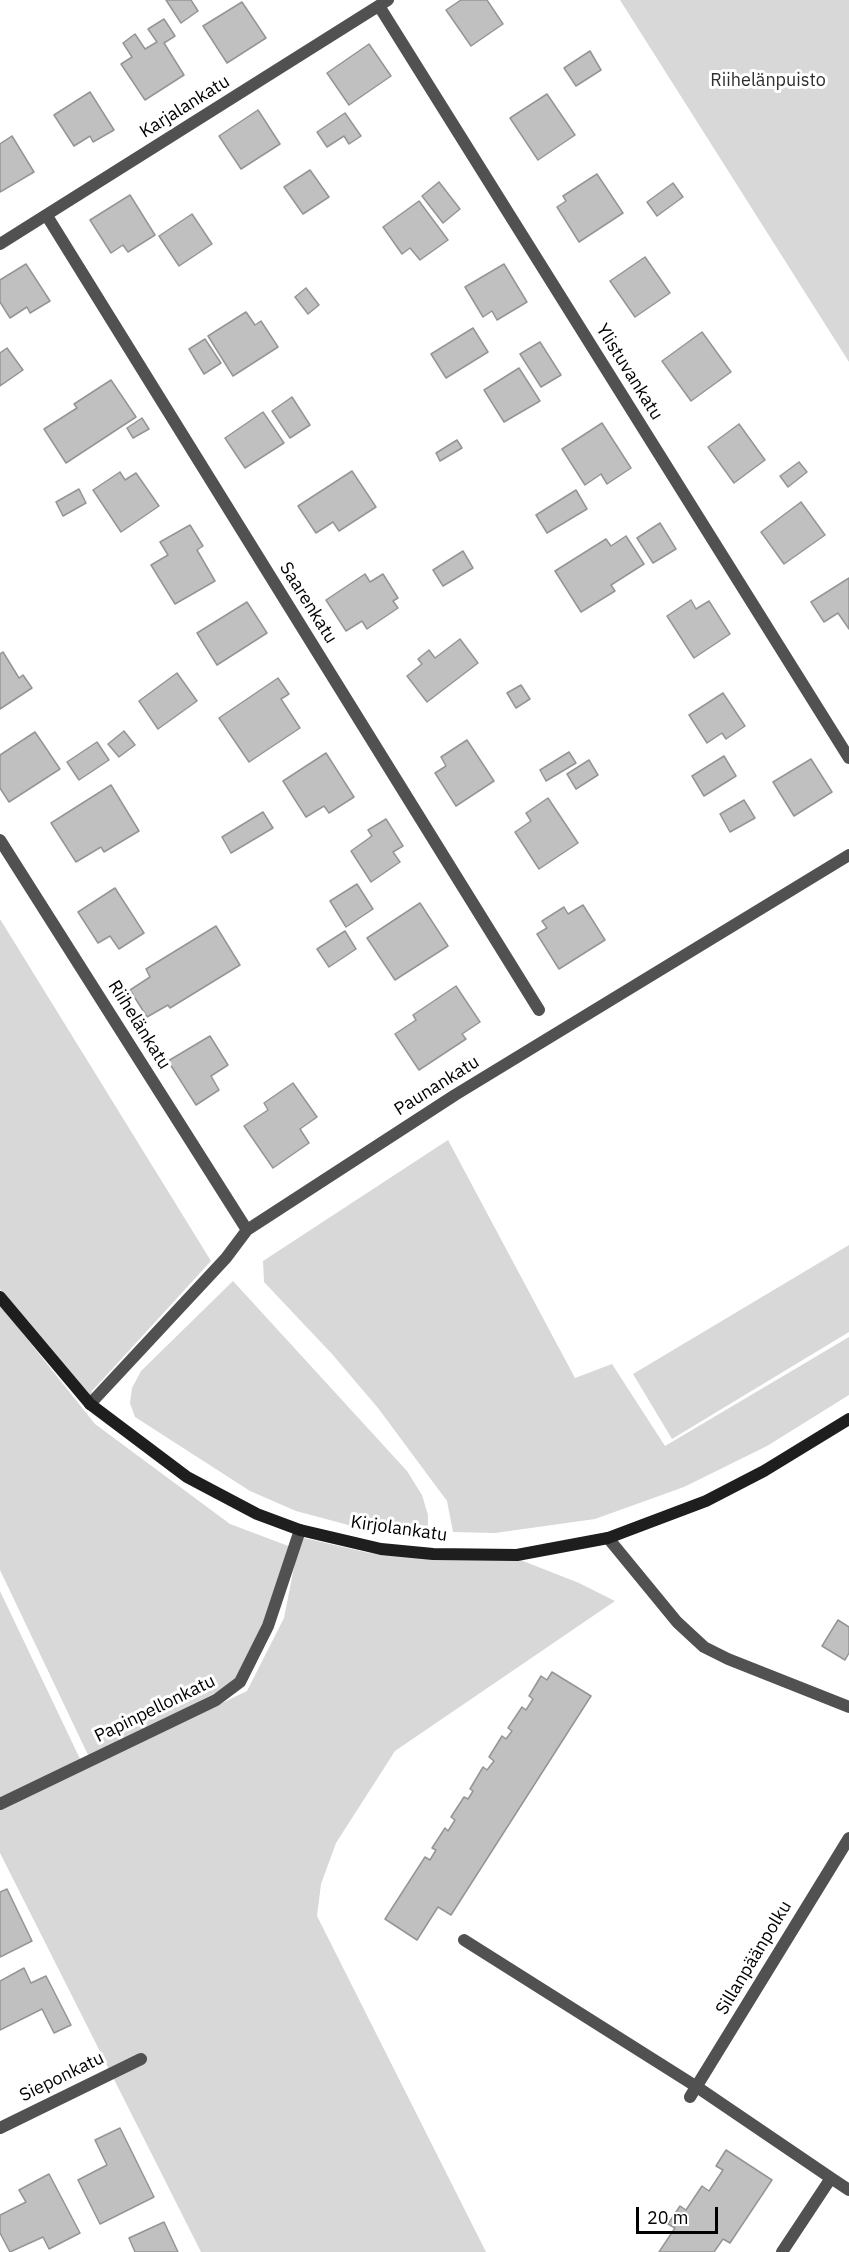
<!DOCTYPE html>
<meta charset="utf-8">
<style>
body{margin:0}
#map{position:relative;width:849px;height:2252px;overflow:hidden;background:#fff;font-family:"IBM Plex Sans",sans-serif}
canvas{display:block}
.scale{position:absolute;left:636px;top:2207px;width:82px;height:27px;box-sizing:border-box;border:3px solid #000;border-top:0;padding-left:8px;font-size:18px;line-height:21px;white-space:nowrap;color:#000;-webkit-text-stroke:4px #fff;paint-order:stroke}
</style>
<div id="map">
<canvas width="849" height="2252"></canvas>
<div class="scale">20 m</div>
</div>
<script>
const ctx = document.querySelector('canvas').getContext('2d');
ctx.lineJoin = 'round';
function paint(path, color) { ctx.fillStyle = color; ctx.fill(path, 'evenodd'); }
const shape = rows => new Path2D(rows.map(r => 'M' + r).join(''));
function strokePath(path, color, width, dash) { ctx.strokeStyle = color; ctx.lineWidth = width; ctx.lineCap = dash ? 'butt' : 'round'; ctx.setLineDash(dash || []); ctx.stroke(path); }
function label(font, color, halo, rows, align = 'center') {
  ctx.font = font + ' "IBM Plex Sans",sans-serif'; ctx.lineWidth = 6; ctx.setLineDash([]); ctx.textBaseline = 'middle'; ctx.strokeStyle = halo; ctx.fillStyle = color; for (const [text, x, y, turn = 0] of rows) {
    ctx.save(); ctx.translate(x, y); ctx.rotate((+turn || 0) * Math.PI / 180); ctx.textAlign = isNaN(turn) ? turn : align; if (halo) ctx.strokeText(text, 0, 0); ctx.fillText(text, 0, 0); ctx.restore();
  }
}
paint(shape([
 [620,0,849,0,849,362],
 [0,919,211,1261,92,1391,90,1404,0,1289],
 [448,1140,575,1378,612,1364,665,1446,849,1337,849,1395,767,1446,684,1487,595,1519,495,1533,453,1532,447,1501,378,1408,332,1354,264,1282,263,1261],
 [849,1245,849,1332,672,1439,633,1374],
 [233,1281,407,1471,422,1495,428,1515,428,1532,421,1537,367,1530,296,1511,250,1491,135,1417,130,1403,132,1388,141,1371],
 [0,1305,95,1424,230,1524,291,1547,270,1614,233,1684,89,1757,0,1570],
 [300,1537,369,1553,436,1558,518,1559,579,1583,615,1601,395,1751,336,1843,321,1884,317,1916,486,2252,201,2252,0,1853,0,1810,247,1691,284,1618],
 [0,1591,81,1761,0,1801]
]), '#d8d8d8');
const building = shape([
 [166,0,191,0,198,11,181,23,166,0],
 [461,0,487,0,503,24,471,46,446,10,461,0],
 [242,2,266,38,227,63,203,26,242,2],
 [164,19,175,36,164,43,184,75,145,100,121,64,132,57,123,43,135,34,145,49,157,42,148,29,164,19],
 [369,44,391,76,349,105,327,73,369,44],
 [590,51,601,70,576,86,564,68,590,51],
 [90,92,114,130,93,142,90,136,74,146,54,115,90,92],
 [547,94,575,135,538,160,510,118,547,94],
 [258,110,280,144,241,169,219,136,258,110],
 [345,113,361,136,349,144,344,136,327,147,317,132,345,113],
 [12,136,34,172,0,192,0,144,12,136],
 [310,170,329,197,303,214,284,187,310,170],
 [597,174,623,213,579,242,557,207,566,201,563,196,597,174],
 [439,182,460,209,443,223,422,196,439,182],
 [673,183,683,197,657,216,647,202,673,183],
 [130,195,155,235,128,252,123,245,111,253,90,220,130,195],
 [419,201,448,240,420,260,410,248,402,254,383,227,419,201],
 [192,214,212,244,179,266,159,236,192,214],
 [645,257,670,293,635,317,610,281,645,257],
 [26,264,50,301,30,313,27,307,10,318,0,302,0,280,26,264],
 [504,264,527,302,497,320,492,311,483,317,465,287,504,264],
 [306,288,319,305,308,314,295,297,306,288],
 [246,312,255,325,261,321,278,347,233,376,208,336,246,312],
 [473,328,488,352,446,378,431,354,473,328],
 [702,332,731,372,691,401,662,361,702,332],
 [205,339,221,363,204,374,189,349,205,339],
 [540,342,561,375,541,387,520,354,540,342],
 [7,348,23,370,0,386,0,353,7,348],
 [519,368,540,401,504,422,484,390,519,368],
 [111,380,136,417,66,463,44,429,77,408,74,404,111,380],
 [292,397,310,425,290,438,272,411,292,397],
 [263,412,284,443,245,468,225,438,263,412],
 [142,418,149,429,133,438,127,428,142,418],
 [602,423,631,468,607,484,601,474,585,485,562,449,602,423],
 [739,424,765,460,734,483,708,447,739,424],
 [457,440,462,448,440,461,436,453,457,440],
 [799,462,807,472,788,487,780,476,799,462],
 [352,471,376,507,339,531,333,522,316,533,298,506,352,471],
 [120,472,125,480,136,473,159,506,121,532,93,490,120,472],
 [79,489,86,503,63,516,56,502,79,489],
 [576,490,587,509,547,533,536,515,576,490],
 [801,502,825,535,784,564,761,532,801,502],
 [660,523,676,549,653,563,637,538,660,523],
 [190,525,203,546,197,550,215,581,175,604,151,565,168,555,160,542,190,525],
 [626,536,644,564,611,585,615,591,581,612,555,571,606,539,611,546,626,536],
 [463,551,473,568,443,586,433,570,463,551],
 [365,574,370,582,383,574,398,598,393,601,398,608,367,629,362,621,346,631,326,600,365,574],
 [849,578,849,629,838,613,824,622,811,602,849,578],
 [691,600,696,609,709,601,730,634,694,658,667,616,691,600],
 [247,602,267,633,217,665,197,633,247,602],
 [460,639,478,663,427,702,407,676,422,664,418,659,429,650,435,658,460,639],
 [3,652,19,678,23,675,32,688,0,709,0,654,3,652],
 [177,673,197,701,158,729,139,701,177,673],
 [278,678,289,694,281,699,300,728,249,762,219,718,278,678],
 [521,685,530,699,516,708,507,693,521,685],
 [723,693,745,726,726,739,722,733,707,743,689,715,723,693],
 [124,731,135,745,119,757,108,744,124,731],
 [35,732,60,769,9,802,0,788,0,755,35,732],
 [467,740,494,781,456,806,435,773,446,766,441,757,467,740],
 [97,742,109,760,79,780,67,762,97,742],
 [569,752,576,763,546,781,540,770,569,752],
 [326,753,354,797,329,813,324,806,306,817,283,781,326,753],
 [724,756,736,776,704,796,692,776,724,756],
 [811,759,832,792,794,816,773,782,811,759],
 [589,760,598,775,576,789,567,774,589,760],
 [111,785,139,831,104,852,101,847,76,862,51,823,111,785],
 [548,798,578,843,539,869,515,832,531,821,526,813,548,798],
 [744,800,755,818,730,832,720,814,744,800],
 [263,812,273,828,231,853,222,837,263,812],
 [386,819,403,846,393,852,400,862,371,882,351,851,372,836,368,830,386,819],
 [357,884,373,909,346,927,330,901,357,884],
 [115,888,144,933,119,949,110,936,98,943,78,912,115,888],
 [420,903,448,946,395,980,367,938,420,903],
 [583,905,605,940,559,969,537,934,547,928,542,921,564,907,568,914,583,905],
 [216,926,240,965,170,1008,168,1005,147,1017,130,990,150,977,146,969,216,926],
 [345,931,356,949,329,967,317,949,345,931],
 [456,986,480,1022,462,1034,466,1039,419,1070,395,1034,416,1020,413,1015,456,986],
 [210,1036,228,1065,211,1076,219,1090,196,1105,168,1061,210,1036],
 [293,1083,317,1117,300,1129,309,1143,273,1168,244,1126,268,1110,264,1103,293,1083],
 [838,1620,849,1627,849,1653,845,1660,822,1646,838,1620],
 [552,1672,591,1696,451,1915,438,1907,417,1940,385,1919,425,1857,430,1860,436,1850,432,1848,445,1828,448,1831,455,1820,451,1817,464,1797,468,1799,473,1791,470,1789,483,1767,487,1770,494,1761,489,1757,502,1736,506,1739,512,1731,508,1728,522,1707,526,1710,533,1699,529,1696,541,1676,547,1680,552,1672],
 [7,1889,32,1941,0,1957,0,1892,7,1889],
 [24,1968,31,1983,46,1976,71,2025,54,2033,42,2009,0,2030,0,1981,24,1968],
 [120,2128,154,2197,100,2224,78,2180,107,2165,95,2140,120,2128],
 [726,2150,772,2180,730,2243,723,2239,714,2252,659,2252,675,2228,668,2224,680,2206,686,2210,702,2186,709,2191,723,2170,716,2166,726,2150],
 [49,2174,80,2233,49,2249,43,2237,10,2252,0,2233,0,2215,26,2202,19,2190,49,2174],
 [164,2222,178,2252,135,2252,129,2238,164,2222]
]);
paint(building, '#c0c0c0');
strokePath(building, '#959595', 1.5);
strokePath(shape([
 [464,1940,697,2087,831,2178,782,2252],
 [831,2178,849,2190]
]), '#515151', 12);
strokePath(shape([
 [379,6,849,758],
 [47,216,539,1010],
 [0,244,388,0],
 [0,840,247,1230],
 [90,1404,226,1258,247,1230,455,1095,849,855],
 [608,1538,677,1622,704,1647,728,1659,849,1707],
 [0,1804,216,1700,240,1682,268,1626,300,1530],
 [690,2097,849,1838],
 [0,2128,141,2059]
]), '#515151', 12);
strokePath(shape([
 [0,1297,90,1404,187,1477,257,1514,300,1530,381,1549,433,1554,517,1555,608,1538,706,1501,764,1471,849,1419]
]), '#1e1e1e', 12);
label('18px', '#2f2f2f', '#fff', [
 ["Riihelänpuisto",768,81]
]);
label('18px', '#000', '#fff', [
 ["Karjalankatu",185,107,-32],
 ["Ylistuvankatu",629,372,58],
 ["Saarenkatu",308,603,58],
 ["Riihelänkatu",139,1025,58],
 ["Paunankatu",437,1086,-32],
 ["Kirjolankatu",399,1529,8],
 ["Papinpellonkatu",155,1709,-26],
 ["Sillanpäänpolku",754,1958,-59],
 ["Sieponkatu",62,2077,-26]
]);
</script>
